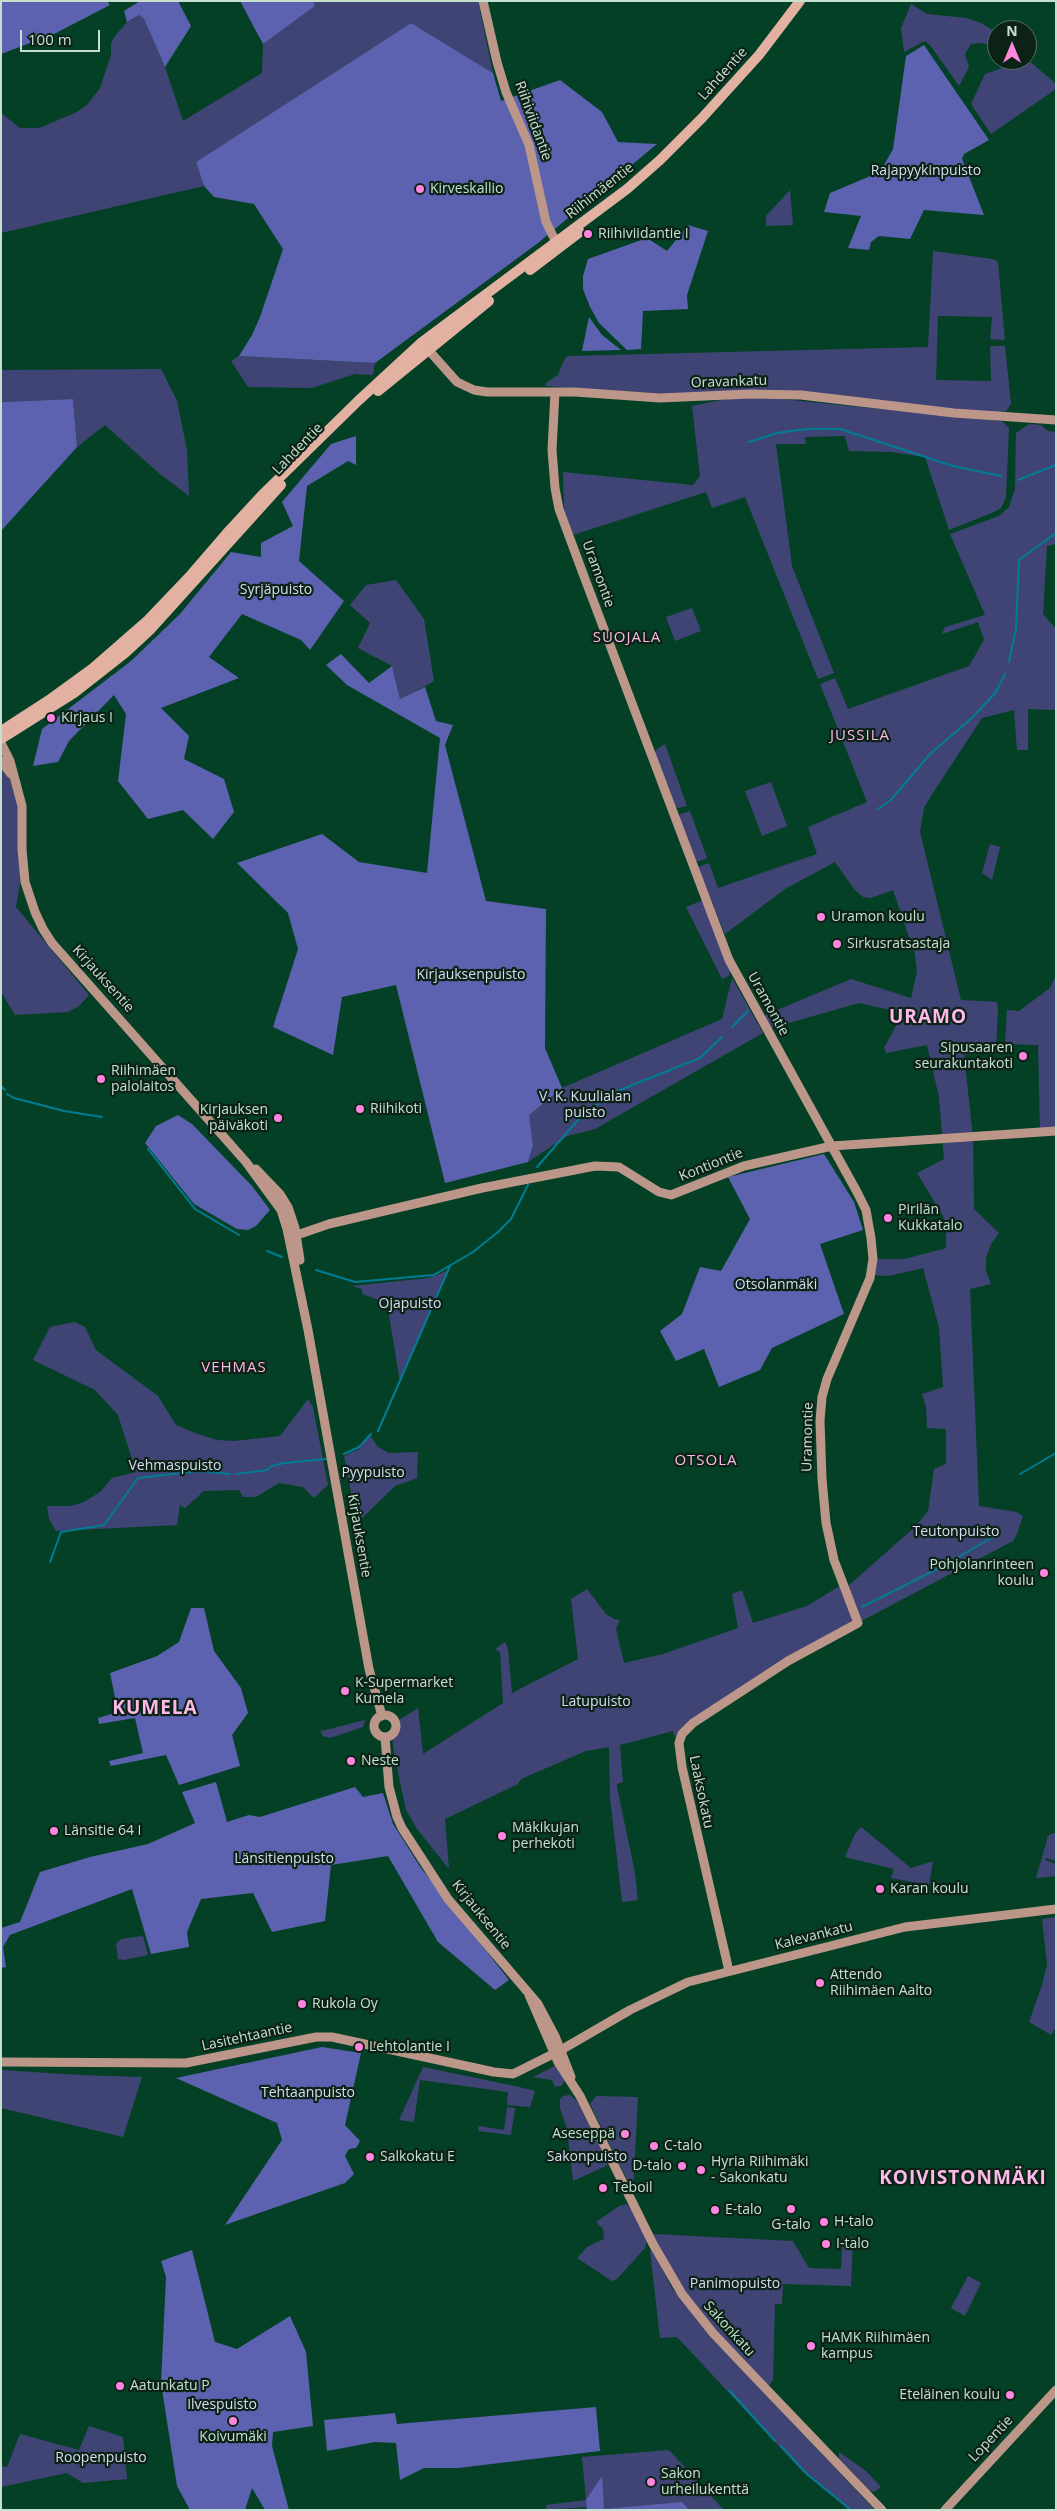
<!DOCTYPE html>
<meta charset="utf-8">
<style>
body{margin:0}
#map{position:relative;width:1057px;height:2511px;overflow:hidden;background:#044026;font-family:"Open Sans",sans-serif}
canvas{display:block}
.frame{position:absolute;inset:0;border:2px solid #c5e0cf;pointer-events:none}
.north{position:absolute;left:987px;top:20px;width:50px;height:50px;box-sizing:border-box;background:#0c2216;border:1px solid #566e60;border-radius:50%;rotate:0deg;font-size:14px;font-weight:700;line-height:20px;text-align:center;color:#c5e0cf}
.north::after{content:'';display:block;margin:auto;width:18px;height:22px;background:#ff85df;clip-path:polygon(50% 0,100% 100%,50% 72%,0 100%)}
.scale{position:absolute;left:20px;top:30px;width:80px;height:22px;box-sizing:border-box;border:2px solid #c5e0cf;border-top:0;padding-left:6px;font-size:15px;line-height:18px;white-space:nowrap;color:#c5e0cf;-webkit-text-stroke:4px #0c2216;paint-order:stroke}
</style>
<div id="map">
<canvas width="1057" height="2511"></canvas>
<div class="frame"></div>
<div class="north">N</div>
<div class="scale">100 m</div>
</div>
<script>
const ctx = document.querySelector('canvas').getContext('2d');
ctx.lineJoin = 'round';
function paint(path, color) { ctx.fillStyle = color; ctx.fill(path, 'evenodd'); }
const shape = rows => new Path2D(rows.map(r => 'M' + r).join(''));
function strokePath(path, color, width, dash) { ctx.strokeStyle = color; ctx.lineWidth = width; ctx.lineCap = dash ? 'butt' : 'round'; ctx.setLineDash(dash || []); ctx.stroke(path); }
function label(font, color, halo, rows, align = 'center') {
  ctx.font = font + ' "Open Sans",sans-serif'; ctx.lineWidth = 4.5; ctx.setLineDash([]); ctx.textBaseline = 'middle'; ctx.strokeStyle = halo; ctx.fillStyle = color; for (const [text, x, y, turn = 0] of rows) {
    ctx.save(); ctx.translate(x, y); ctx.rotate((+turn || 0) * Math.PI / 180); ctx.textAlign = isNaN(turn) ? turn : align; if (halo) ctx.strokeText(text, 0, 0); ctx.fillText(text, 0, 0); ctx.restore();
  }
}
paint(shape([
 [313,1,478,1,493,73,411,23,196,162,204,186,1,233,1,113,20,128,39,128,75,113,87,105,100,88,111,55,111,43,115,36,127,22,139,15,144,19,165,67,183,121,262,73,263,44,315,6],
 [911,4,927,14,967,18,981,23,997,33,997,47,983,43,971,44,965,54,969,67,959,86,930,45,925,41,904,52,901,28],
 [1027,59,1056,84,1056,89,991,134,971,104,985,74,1005,67,1004,60],
 [790,190,793,225,766,226,766,216],
 [933,251,993,259,998,262,1005,340,990,339,992,317,938,316,936,380,991,381,990,346,1005,346,1011,404,1006,411,996,413,961,410,849,397,666,394,545,386,546,383,558,375,563,362,567,356,928,347],
 [239,356,375,363,373,375,355,374,312,388,248,387,231,361],
 [161,369,177,401,187,450,189,496,160,474,105,425,77,447,73,399,1,402,1,370],
 [726,399,781,399,1002,421,1009,428,1006,497,1001,508,994,512,949,530,925,457,891,452,849,451,845,436,805,437,806,444,776,444,792,566,834,673,818,679,745,497,712,508,706,492,573,535,564,510,563,472,693,485,700,476,692,406],
 [1029,424,1041,425,1048,431,1056,432,1056,544,1047,546,1043,614,1056,629,1056,710,1028,709,1028,750,1017,750,1014,710,982,718,931,796,924,808,920,832,961,1000,997,1002,998,1008,996,1051,964,1055,973,1137,974,1209,999,1233,991,1244,986,1258,986,1271,991,1284,970,1289,979,1506,1017,1512,1023,1516,1017,1534,1013,1541,812,1647,693,1723,679,1748,673,1731,620,1745,623,1782,617,1784,617,1787,635,1873,638,1900,622,1902,610,1798,609,1747,586,1751,521,1779,518,1784,445,1819,449,1869,417,1829,406,1810,394,1753,391,1728,394,1723,418,1708,423,1754,503,1703,500,1652,495,1649,505,1642,508,1649,512,1693,578,1659,571,1599,587,1589,606,1614,614,1619,620,1620,616,1629,624,1663,663,1654,738,1628,732,1594,742,1590,753,1623,807,1606,838,1587,849,1585,915,1527,928,1511,934,1469,946,1464,946,1429,927,1428,926,1407,922,1394,943,1387,939,1327,934,1309,923,1268,889,1276,871,1275,873,1259,905,1259,946,1248,946,1228,943,1216,917,1173,944,1159,939,1097,927,1045,886,1053,884,1048,903,1013,859,1003,771,1028,763,1016,851,979,911,998,917,972,915,954,893,890,871,898,863,897,854,889,835,862,785,889,725,934,698,867,709,863,718,888,817,854,808,827,867,802,820,684,835,678,848,709,969,666,984,640,978,622,942,634,945,627,985,615,950,534,999,516,1009,507,1015,489,1016,433],
 [396,580,424,619,434,681,400,700,392,666,358,648,370,623,350,605,366,585],
 [692,608,701,631,675,641,666,617],
 [665,744,687,806,678,808,675,807,654,754,657,749],
 [1,767,11,781,19,808,20,882,16,907,89,995,79,1006,68,1012,15,1015,1,992],
 [771,782,787,826,762,836,745,791],
 [690,811,707,858,700,861,696,861,679,817,680,814],
 [990,844,1000,847,992,880,982,873],
 [701,901,704,903,730,971,729,976,722,979,686,907],
 [1056,975,1056,1128,1040,1129,1038,1045,1005,1044,1007,1010,1019,1011,1050,988],
 [732,978,763,1033,595,1129,567,1136,528,1162,533,1146,528,1115,562,1088,722,1019],
 [449,1270,400,1382,387,1303,362,1294,362,1289,351,1286,429,1278],
 [75,1322,85,1327,96,1350,158,1396,176,1425,195,1433,217,1440,234,1441,280,1436,308,1399,313,1407,328,1485,314,1498,303,1487,279,1483,256,1497,243,1497,239,1490,204,1491,185,1508,180,1505,177,1525,56,1531,49,1519,47,1506,71,1506,84,1502,100,1492,112,1478,136,1472,118,1415,95,1390,33,1360,50,1327],
 [369,1434,378,1447,389,1453,418,1452,417,1478,395,1486,357,1523,344,1456,359,1449],
 [365,1720,363,1727,330,1738,323,1736,320,1730,322,1731],
 [861,1827,911,1868,933,1861,929,1885,891,1878,894,1869,845,1857,855,1834],
 [1053,1833,1056,1833,1056,1861,1046,1858,1045,1860,1056,1864,1056,1876,1036,1878,1048,1836],
 [1056,1917,1056,2027,1051,2035,1029,2022,1042,1985,1047,1964,1042,1919],
 [143,1936,148,1955,124,1960,118,1959,116,1944,121,1939],
 [557,2065,566,2079,561,2086,555,2087,552,2080,533,2077],
 [423,2067,515,2086,535,2091,530,2107,507,2105,508,2092,420,2080,414,2122,399,2120],
 [1,2070,80,2075,142,2077,123,2137,1,2108],
 [570,2095,577,2101,608,2162,606,2166,573,2181,567,2129,560,2108,560,2099,563,2096],
 [596,2096,638,2097,633,2192,590,2104],
 [507,2107,515,2108,511,2135,478,2131,479,2126,504,2130],
 [626,2204,631,2208,647,2241,645,2248,616,2280,612,2281,577,2258,587,2247,604,2239,603,2229,596,2222,619,2206],
 [653,2234,793,2241,809,2268,841,2269,843,2237,853,2237,851,2286,783,2284,782,2304,775,2304,773,2380,768,2387,695,2307,666,2261],
 [652,2250,672,2288,711,2337,875,2510,849,2510,802,2471,677,2337,660,2338,650,2251],
 [968,2276,981,2283,965,2316,951,2308],
 [89,2426,123,2437,127,2479,83,2483,67,2473,1,2487,1,2466,7,2467,20,2434,79,2450],
 [669,2450,724,2510,587,2510,586,2507,547,2510,546,2505,586,2500,582,2457],
 [839,2452,866,2471,881,2487,874,2492,869,2490,839,2458]
]), '#404475');
paint(shape([
 [1,1,107,1,110,5,54,34,1,54],
 [140,1,178,1,191,26,165,67,144,19,139,15,127,22,124,11],
 [240,1,313,1,315,6,263,44],
 [411,23,493,73,501,101,560,80,602,112,618,142,657,144,538,243,375,363,239,356,252,335,260,317,283,249,254,204,214,197,204,186,196,162],
 [924,45,989,140,964,154,962,159,984,215,924,210,910,239,879,236,871,242,869,250,848,248,861,216,824,212,830,193,880,172,893,149,906,56],
 [688,225,708,231,687,295,688,309,643,311,641,349,627,350,599,323,590,307,583,289,583,276,588,259,647,238,667,251],
 [589,317,602,335,621,350,582,351],
 [73,399,77,447,1,531,1,402],
 [356,436,356,465,348,461,307,486,299,561,344,601,310,650,301,640,242,614,209,657,239,678,161,708,189,736,184,759,224,779,234,812,213,839,183,810,148,819,118,781,126,714,114,695,69,741,58,762,33,766,42,729,131,661,180,614,231,552,261,557,261,543,293,526,282,502,331,444],
 [341,654,369,683,392,666,400,699,425,687,436,721,453,725,445,745,486,901,546,909,545,1048,562,1088,529,1115,533,1146,528,1162,445,1183,396,985,342,997,333,1055,273,1027,298,949,288,913,237,863,322,834,359,862,427,873,440,738,347,685,326,665],
 [178,1115,192,1124,252,1186,270,1210,256,1226,248,1230,237,1229,194,1204,145,1143,156,1126],
 [824,1154,854,1202,863,1230,820,1244,844,1314,772,1348,760,1370,719,1387,704,1349,676,1361,660,1331,682,1314,700,1267,721,1271,750,1219,728,1177],
 [191,1608,204,1608,214,1651,241,1688,248,1713,232,1735,240,1766,179,1785,166,1755,111,1766,109,1761,143,1753,135,1718,99,1724,98,1718,118,1712,110,1673,157,1656,179,1642],
 [216,1782,227,1822,249,1815,260,1817,355,1787,363,1797,383,1793,393,1824,421,1868,509,1980,495,1990,438,1942,388,1856,331,1865,325,1921,272,1932,253,1893,201,1899,187,1932,189,1947,151,1954,132,1889,10,1935,3,1947,6,1967,1,1968,1,1928,20,1922,40,1872,90,1857,148,1844,195,1823,182,1792],
 [322,2047,361,2053,345,2125,360,2141,356,2148,349,2149,345,2156,354,2174,345,2183,225,2225,282,2140,277,2123,176,2078],
 [192,2250,215,2342,237,2349,290,2316,306,2352,313,2426,273,2432,272,2446,289,2510,265,2510,252,2488,245,2510,190,2510,177,2486,161,2383,166,2277,161,2261],
 [596,2407,600,2451,458,2468,424,2468,400,2480,396,2443,375,2442,327,2451,324,2420,395,2413,397,2424],
 [602,2476,604,2509,682,2502,689,2510,587,2510,586,2500]
]), '#5c62b0');
strokePath(shape([
 [749,442,777,433,807,429,840,429,953,466,1001,476],
 [1018,480,1056,465],
 [1009,662,1016,629,1019,560,1056,533],
 [878,809,890,801,930,754,973,717,996,692,1005,674],
 [732,1027,748,1011],
 [1,1086,5,1090],
 [7,1094,14,1098,64,1111,102,1117],
 [148,1149,195,1209,239,1235],
 [537,1167,578,1120,610,1094,700,1058,722,1037],
 [267,1251,282,1257],
 [316,1270,355,1282,434,1275,473,1252,498,1232,511,1219,528,1185],
 [378,1431,450,1266],
 [344,1454,359,1447,371,1434],
 [236,1474,267,1470,272,1466,284,1463,326,1459],
 [1020,1474,1056,1453],
 [50,1562,61,1532,104,1525,138,1478,199,1471,230,1474],
 [862,1607,943,1566,993,1537],
 [729,2390,775,2441],
 [781,2446,808,2475,851,2510]
]), '#007d95', 2);
strokePath(shape([
 [483,1,497,62,506,92,529,145,546,222,559,248],
 [424,345,457,382,474,390,487,392,575,392,660,398,750,394,801,395,954,413,1056,420],
 [555,392,552,450,555,488,559,509,582,571,729,960,857,1192,866,1210,871,1238,873,1259,870,1278,827,1379,822,1397,820,1421,822,1479,826,1523,834,1560,858,1623,788,1661,693,1723,682,1734,679,1743,682,1767,729,1971],
 [1,743,10,761,22,806,22,849,25,882,35,912,43,929,52,943,246,1162,281,1210,287,1229,308,1330,369,1669,382,1716],
 [1,761,11,774],
 [256,1169,280,1194,288,1207,295,1228,300,1260],
 [297,1235,329,1224,482,1188,595,1166,619,1167,659,1192,671,1195,744,1166,832,1146,1056,1131],
 '374 1726a11 11 0 1 1 22 0a11 11 0 1 1-22 0Z',
 [385,1737,389,1787,397,1817,402,1828,448,1899,538,2004,555,2036,571,2077],
 [529,1995,558,2062,580,2096,653,2244,682,2294,713,2333,747,2369,882,2510],
 [1,2062,186,2063,316,2037,332,2037,494,2072,513,2074,561,2050,630,2010,688,1982,905,1927,1056,1909],
 [945,2510,1056,2390]
]), '#bd968a', 9);
strokePath(shape([
 [530,270,580,232],
 [378,391,489,301],
 [1,731,49,700,93,668,148,620,189,577,227,533,264,493,358,401,422,342,627,189,660,160,702,118,759,55,800,1],
 [1,739,74,693,125,653,151,629,281,485]
]), '#e3b1a1', 10);
for (const [x, y, r, color] of [
 [420,189,5,"#ff85df"],
 [588,234,5,"#ff85df"],
 [51,718,5,"#ff85df"],
 [821,917,5,"#ff85df"],
 [837,944,5,"#ff85df"],
 [1023,1056,5,"#ff85df"],
 [101,1079,5,"#ff85df"],
 [360,1109,5,"#ff85df"],
 [278,1118,5,"#ff85df"],
 [888,1218,5,"#ff85df"],
 [1044,1573,5,"#ff85df"],
 [345,1691,5,"#ff85df"],
 [351,1761,5,"#ff85df"],
 [54,1831,5,"#ff85df"],
 [502,1836,5,"#ff85df"],
 [880,1889,5,"#ff85df"],
 [820,1983,5,"#ff85df"],
 [302,2004,5,"#ff85df"],
 [359,2047,5,"#ff85df"],
 [625,2134,5,"#ff85df"],
 [654,2146,5,"#ff85df"],
 [370,2157,5,"#ff85df"],
 [682,2166,5,"#ff85df"],
 [701,2170,5,"#ff85df"],
 [603,2188,5,"#ff85df"],
 [791,2209,5,"#ff85df"],
 [715,2210,5,"#ff85df"],
 [824,2222,5,"#ff85df"],
 [826,2244,5,"#ff85df"],
 [811,2346,5,"#ff85df"],
 [120,2386,5,"#ff85df"],
 [1010,2395,5,"#ff85df"],
 [233,2421,5,"#ff85df"],
 [651,2482,5,"#ff85df"]
]) { const dot = new Path2D(); dot.arc(x, y, r, 0, 2 * Math.PI); ctx.fillStyle = color; ctx.fill(dot); strokePath(dot, '#0c2216', 2); }
label('14px', '#c5e0cf', '#0c2216', [
 ["Lahdentie",723,74,-48],
 ["Riihiviidantie",533,121,70],
 ["Riihimäentie",600,191,-38],
 ["Oravankatu",729,382,-2],
 ["Lahdentie",298,449,-46],
 ["Uramontie",598,574,70],
 ["Kirjauksentie",103,979,48],
 ["Uramontie",768,1004,61],
 ["Kontiontie",711,1165,-22],
 ["Uramontie",808,1437,-89],
 ["Kirjauksentie",359,1536,80],
 ["Laaksokatu",701,1792,78],
 ["Kirjauksentie",481,1915,51],
 ["Kalevankatu",814,1936,-14],
 ["Lasitehtaantie",247,2037,-12],
 ["Sakonkatu",729,2329,48],
 ["Lopentie",991,2439,-47]
]);
label('14px', '#d9ddf3', '#0c2216', [
 ["Rajapyykinpuisto",926,171],
 ["Syrjäpuisto",276,590],
 ["Kirjauksenpuisto",471,975],
 ["V. K. Kuulialan",585,1097],
 ["puisto",585,1113],
 ["Otsolanmäki",776,1285],
 ["Ojapuisto",410,1304],
 ["Vehmaspuisto",175,1466],
 ["Pyypuisto",373,1473],
 ["Teutonpuisto",956,1532],
 ["Latupuisto",596,1702],
 ["Länsitienpuisto",284,1859],
 ["Tehtaanpuisto",308,2093],
 ["Sakonpuisto",587,2157],
 ["Panimopuisto",735,2284],
 ["Ilvespuisto",222,2405],
 ["Roopenpuisto",101,2458]
]);
label('14px', '#c5e0cf', '#0c2216', [
 ["Kirveskallio",430,189],
 ["Riihiviidantie I",598,234],
 ["Kirjaus I",61,718],
 ["Uramon koulu",831,917],
 ["Sirkusratsastaja",847,944],
 ["Sipusaaren",1013,1048,"right"],
 ["seurakuntakoti",1013,1064,"right"],
 ["Riihimäen",111,1071],
 ["palolaitos",111,1087],
 ["Riihikoti",370,1109],
 ["Kirjauksen",268,1110,"right"],
 ["päiväkoti",268,1126,"right"],
 ["Pirilän",898,1210],
 ["Kukkatalo",898,1226],
 ["Pohjolanrinteen",1034,1565,"right"],
 ["koulu",1034,1581,"right"],
 ["K-Supermarket",355,1683],
 ["Kumela",355,1699],
 ["Neste",361,1761],
 ["Mäkikujan",512,1828],
 ["perhekoti",512,1844],
 ["Länsitie 64 I",64,1831],
 ["Karan koulu",890,1889],
 ["Attendo",830,1975],
 ["Riihimäen Aalto",830,1991],
 ["Rukola Oy",312,2004],
 ["Lehtolantie I",369,2047],
 ["Aseseppä",615,2134,"right"],
 ["C-talo",664,2146],
 ["Salkokatu E",380,2157],
 ["Hyria Riihimäki",711,2162],
 ["- Sakonkatu",711,2178],
 ["D-talo",672,2166,"right"],
 ["Teboil",613,2188],
 ["E-talo",725,2210],
 ["H-talo",834,2222],
 ["G-talo",791,2225,"center"],
 ["I-talo",836,2244],
 ["HAMK Riihimäen",821,2338],
 ["kampus",821,2354],
 ["Aatunkatu P",130,2386],
 ["Eteläinen koulu",1000,2395,"right"],
 ["Koivumäki",233,2437,"center"],
 ["Sakon",661,2474],
 ["urheilukenttä",661,2490]
], 'left');
ctx.letterSpacing = '1px';
label('15px', '#feb9e9', '#0c2216', [
 ["SUOJALA",627,638],
 ["JUSSILA",860,736],
 ["VEHMAS",234,1368],
 ["OTSOLA",706,1461]
]);
ctx.letterSpacing = '0px';
ctx.letterSpacing = '1px';
label('bold 19px', '#feb9e9', '#0c2216', [
 ["URAMO",928,1018],
 ["KUMELA",155,1709],
 ["KOIVISTONMÄKI",963,2179]
]);
ctx.letterSpacing = '0px';
</script>
